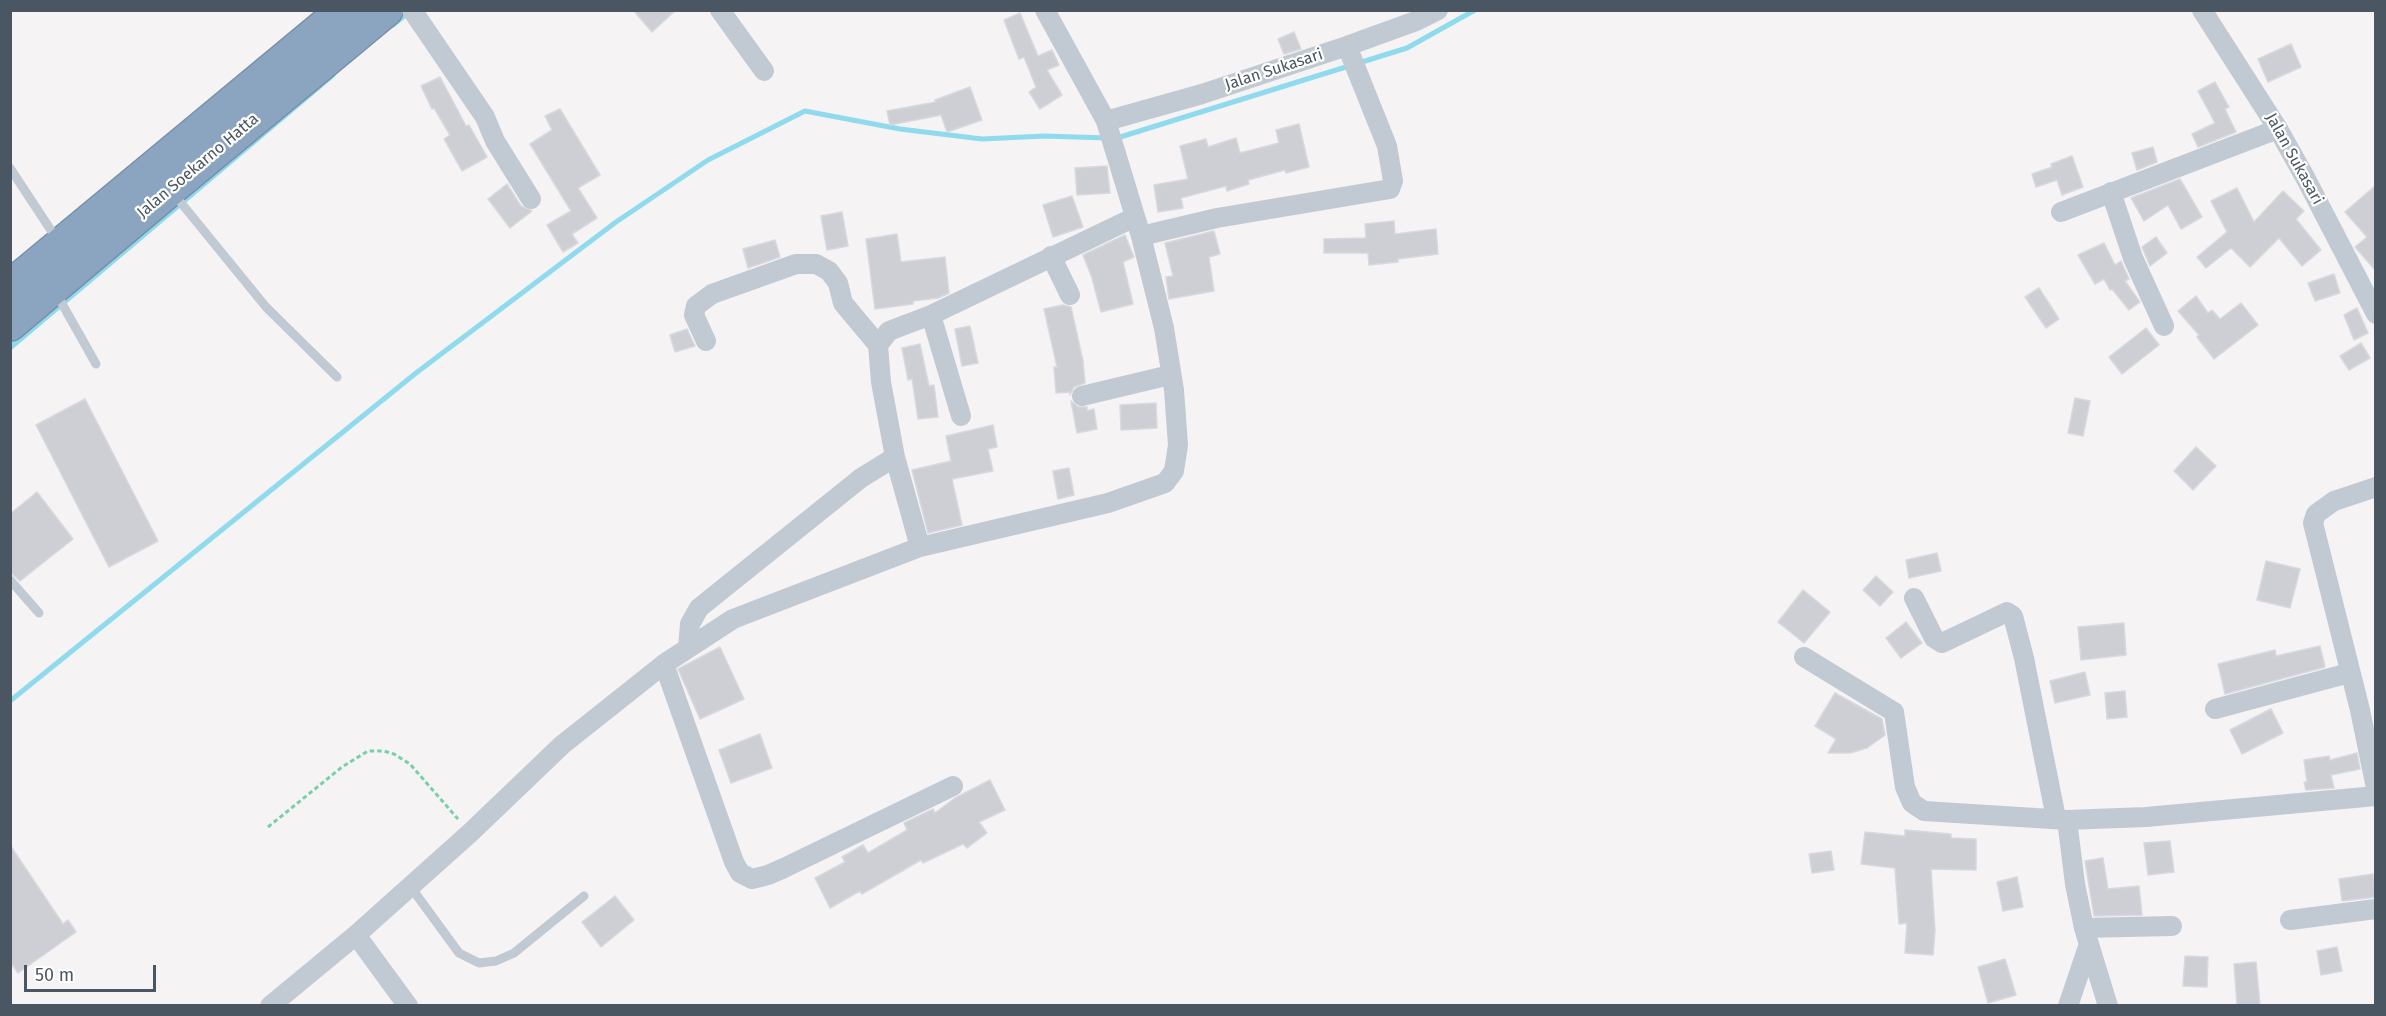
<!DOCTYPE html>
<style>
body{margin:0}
#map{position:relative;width:2386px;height:1016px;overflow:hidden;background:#f5f3f3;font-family:"Fira Sans",sans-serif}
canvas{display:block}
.frame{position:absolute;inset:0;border:12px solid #4a5661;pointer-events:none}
.scale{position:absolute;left:24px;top:965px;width:132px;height:27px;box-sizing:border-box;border:3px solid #4a5661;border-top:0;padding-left:8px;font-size:18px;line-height:21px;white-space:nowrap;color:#4a5661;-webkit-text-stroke:4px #fff;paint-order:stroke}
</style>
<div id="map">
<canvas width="2386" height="1016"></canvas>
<div class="frame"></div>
<div class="scale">50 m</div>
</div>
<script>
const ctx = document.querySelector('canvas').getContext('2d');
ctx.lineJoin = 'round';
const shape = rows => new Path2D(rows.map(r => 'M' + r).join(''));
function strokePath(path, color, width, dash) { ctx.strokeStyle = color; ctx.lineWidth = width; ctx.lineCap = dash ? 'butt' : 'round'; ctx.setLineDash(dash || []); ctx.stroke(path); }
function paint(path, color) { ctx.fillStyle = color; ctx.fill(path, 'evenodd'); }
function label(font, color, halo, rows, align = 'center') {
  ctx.font = font + ' "Fira Sans",sans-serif'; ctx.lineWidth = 4.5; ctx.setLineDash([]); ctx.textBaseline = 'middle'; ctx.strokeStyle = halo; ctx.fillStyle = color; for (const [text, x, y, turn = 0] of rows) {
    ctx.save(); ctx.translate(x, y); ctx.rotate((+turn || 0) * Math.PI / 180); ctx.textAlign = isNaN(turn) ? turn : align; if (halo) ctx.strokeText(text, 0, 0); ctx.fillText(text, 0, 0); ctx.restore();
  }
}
strokePath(shape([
 [393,25,409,12],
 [1117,138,1407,48,1475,10],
 [10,348,333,75],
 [10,701,416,373,616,222,708,160,805,111,900,129,982,139,1044,136,1108,138]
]), '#90daee', 5);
const building = shape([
 [633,10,676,10,652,32,633,10],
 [1020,13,1038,56,1052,50,1059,65,1047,70,1062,95,1040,109,1029,92,1036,87,1024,57,1019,59,1004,20,1020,13],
 [1294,32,1301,49,1284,54,1278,39,1294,32],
 [2291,44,2301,67,2268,82,2258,59,2291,44],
 [440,77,466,126,469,125,487,157,462,171,444,139,450,135,434,108,432,109,421,86,440,77],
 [2215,82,2229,107,2225,109,2236,132,2198,147,2192,134,2215,123,2198,91,2215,82],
 [970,87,982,120,947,132,941,115,890,125,887,111,936,102,935,100,970,87],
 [560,109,600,175,578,188,597,218,572,234,578,243,563,252,547,225,571,211,530,144,552,130,545,116,560,109],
 [1299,124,1309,167,1286,173,1285,170,1248,180,1249,184,1227,191,1226,186,1181,198,1183,208,1158,212,1154,185,1188,179,1180,146,1206,139,1208,147,1236,138,1240,153,1279,143,1276,130,1299,124],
 [2153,147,2157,162,2137,170,2132,153,2153,147],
 [2072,156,2083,187,2062,195,2057,180,2036,187,2032,174,2052,167,2051,164,2072,156],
 [1107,166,1110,193,1077,195,1075,168,1107,166],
 [2180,179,2202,217,2181,229,2168,205,2144,221,2131,198,2180,179],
 [507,184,521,206,532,211,510,228,488,199,507,184],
 [2376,185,2376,271,2355,247,2367,237,2345,212,2376,185],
 [2237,188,2254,222,2283,191,2304,211,2296,219,2321,250,2302,266,2279,238,2250,267,2231,248,2206,268,2197,257,2227,232,2211,201,2237,188],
 [1072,196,1083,227,1053,237,1043,205,1072,196],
 [842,212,848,246,827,250,821,216,842,212],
 [1394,221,1395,234,1436,229,1438,254,1398,259,1398,262,1369,265,1368,253,1324,253,1324,239,1366,238,1365,224,1394,221],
 [1214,231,1220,254,1209,257,1214,291,1169,299,1166,277,1173,276,1165,243,1214,231],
 [897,234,901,262,945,257,949,293,938,298,913,301,913,304,875,309,866,239,897,234],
 [1125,235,1134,257,1123,262,1133,304,1101,312,1092,278,1083,255,1125,235],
 [2156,237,2167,253,2150,266,2142,247,2156,237],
 [775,240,780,257,748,268,743,249,775,240],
 [2104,243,2115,265,2121,261,2129,279,2125,281,2140,302,2129,310,2112,289,2110,290,2104,279,2095,284,2078,255,2104,243],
 [2334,274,2340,293,2315,301,2308,283,2334,274],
 [2039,288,2059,319,2046,328,2025,297,2039,288],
 [2196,296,2208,313,2212,310,2220,319,2241,303,2258,325,2214,359,2197,337,2199,335,2178,311,2196,296],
 [1063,305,1071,307,1083,361,1085,383,1074,387,1070,395,1070,392,1056,393,1054,367,1057,367,1044,309,1063,305],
 [2357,308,2368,333,2354,340,2344,315,2357,308],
 [970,326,978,363,962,366,955,329,970,326],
 [2146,328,2159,345,2122,374,2109,357,2146,328],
 [687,329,695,346,675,352,670,335,687,329],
 [2361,343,2370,358,2349,370,2340,356,2361,343],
 [920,344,929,386,934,385,938,417,918,419,912,379,908,380,902,348,920,344],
 [2075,398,2090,401,2083,436,2068,433,2075,398],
 [85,399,158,541,109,567,36,425,85,399],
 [1071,401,1078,407,1087,407,1087,411,1094,409,1097,429,1077,433,1071,401],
 [1156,403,1157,428,1121,430,1120,405,1156,403],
 [993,425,997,447,988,449,993,471,952,479,962,525,928,533,912,470,951,461,946,436,993,425],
 [2196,447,2216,466,2193,490,2174,471,2196,447],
 [1069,468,1074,495,1058,499,1053,471,1069,468],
 [37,492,73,539,20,581,10,572,10,514,37,492],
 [1937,553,1941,571,1909,578,1906,560,1937,553],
 [2266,561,2300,569,2290,608,2257,600,2266,561],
 [1876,576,1893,592,1880,606,1863,590,1876,576],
 [1803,590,1830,612,1804,643,1778,622,1803,590],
 [1906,622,1922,643,1901,658,1886,638,1906,622],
 [2124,623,2126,655,2081,660,2078,627,2124,623],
 [2320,646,2325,667,2225,694,2218,664,2275,650,2276,656,2320,646],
 [720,647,744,699,700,719,678,669,720,647],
 [2085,672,2090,695,2055,703,2050,681,2085,672],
 [2125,691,2127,717,2107,719,2105,693,2125,691],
 [1835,693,1882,719,1885,735,1867,748,1850,753,1828,753,1836,739,1815,726,1835,693],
 [2271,709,2283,733,2242,754,2230,730,2271,709],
 [760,734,772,768,731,783,719,750,760,734],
 [2357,753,2360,769,2331,775,2334,788,2306,790,2304,782,2307,782,2304,760,2329,756,2330,760,2357,753],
 [990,780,1005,810,979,822,987,833,967,848,963,844,923,863,921,860,862,894,860,891,830,908,815,878,845,862,842,857,863,845,868,853,907,830,904,823,933,809,935,813,955,798,990,780],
 [1905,830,1951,834,1951,838,1976,839,1976,870,1931,869,1935,931,1933,955,1905,953,1907,923,1899,924,1895,868,1861,864,1865,832,1905,836,1905,830],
 [2170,841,2174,872,2148,875,2144,843,2170,841],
 [10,845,63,924,68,920,76,932,18,973,10,962,10,845],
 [1831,851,1834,870,1812,873,1809,854,1831,851],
 [2103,858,2108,889,2139,886,2142,915,2094,916,2085,861,2103,858],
 [2373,874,2376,897,2342,901,2339,879,2373,874],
 [2017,877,2023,907,2003,911,1997,882,2017,877],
 [615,896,634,920,601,947,582,922,615,896],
 [2337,947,2342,971,2321,975,2317,951,2337,947],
 [2185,956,2208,957,2207,987,2183,986,2185,956],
 [2005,959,2016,995,1988,1003,1978,967,2005,959],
 [2256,962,2260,1005,2237,1005,2234,964,2256,962]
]);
paint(building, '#cdcfd5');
strokePath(building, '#d7d9de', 1.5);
const highway = shape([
 [10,287,344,10],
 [10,324,169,190,386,10]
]);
strokePath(highway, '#7690ad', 36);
strokePath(shape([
 [268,827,342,767,368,751,384,751,394,754,410,764,458,819]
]), '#7ad0a6', 3, [4.5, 3]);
strokePath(shape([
 [10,168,58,241],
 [173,193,266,307,337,377],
 [56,293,96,364],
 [10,580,39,613],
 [410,886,459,953,479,963,496,961,514,953,584,896]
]), '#c1cad2', 9);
strokePath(shape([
 [412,10,485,117,495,141,531,199],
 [720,10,764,71],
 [2202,10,2278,129,2306,179,2376,314],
 [1106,121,1202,94,1347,46,1416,21,1438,10],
 [2111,192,2133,258,2164,326],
 [2061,212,2278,129],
 [1141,236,1217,218,1390,189,1393,181,1387,146,1347,46],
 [1051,256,1070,295],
 [931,315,961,416],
 [878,345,889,331,931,315,1135,217],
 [1082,396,1170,375],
 [895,457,920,547],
 [2376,487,2334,501,2316,514,2313,523,2360,710,2376,788],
 [1914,598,1934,638,1942,643,2007,612,2013,616,2024,658,2056,818],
 [688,648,690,624,699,608,861,478,895,457,881,382,878,345,843,303,838,283,829,271,816,264,796,264,712,294,696,306,694,315,706,341],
 [1804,657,1894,712,1905,787,1912,803,1924,811,2067,820,2146,817,2376,796],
 [664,664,734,862,740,873,752,879,768,875,784,868,953,786],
 [2215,709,2349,673],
 [2067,820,2075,884,2084,928,2108,1006],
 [2290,920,2376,909],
 [2084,928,2172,926],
 [356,935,408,1006],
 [270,1006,356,935,470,833,562,745,664,664,733,619,920,547,1108,503,1165,483,1174,471,1178,445,1174,390,1164,328,1141,236,1106,121,1045,10],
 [2068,1006,2089,944]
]), '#c1cad2', 20);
strokePath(highway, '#8ba5c1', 33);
label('16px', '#4a5661', '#fff', [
 ["Jalan Sukasari",1274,70,-18],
 ["Jalan Sukasari",2294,159,61],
 ["Jalan Soekarno Hatta",198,166,-40]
]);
</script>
